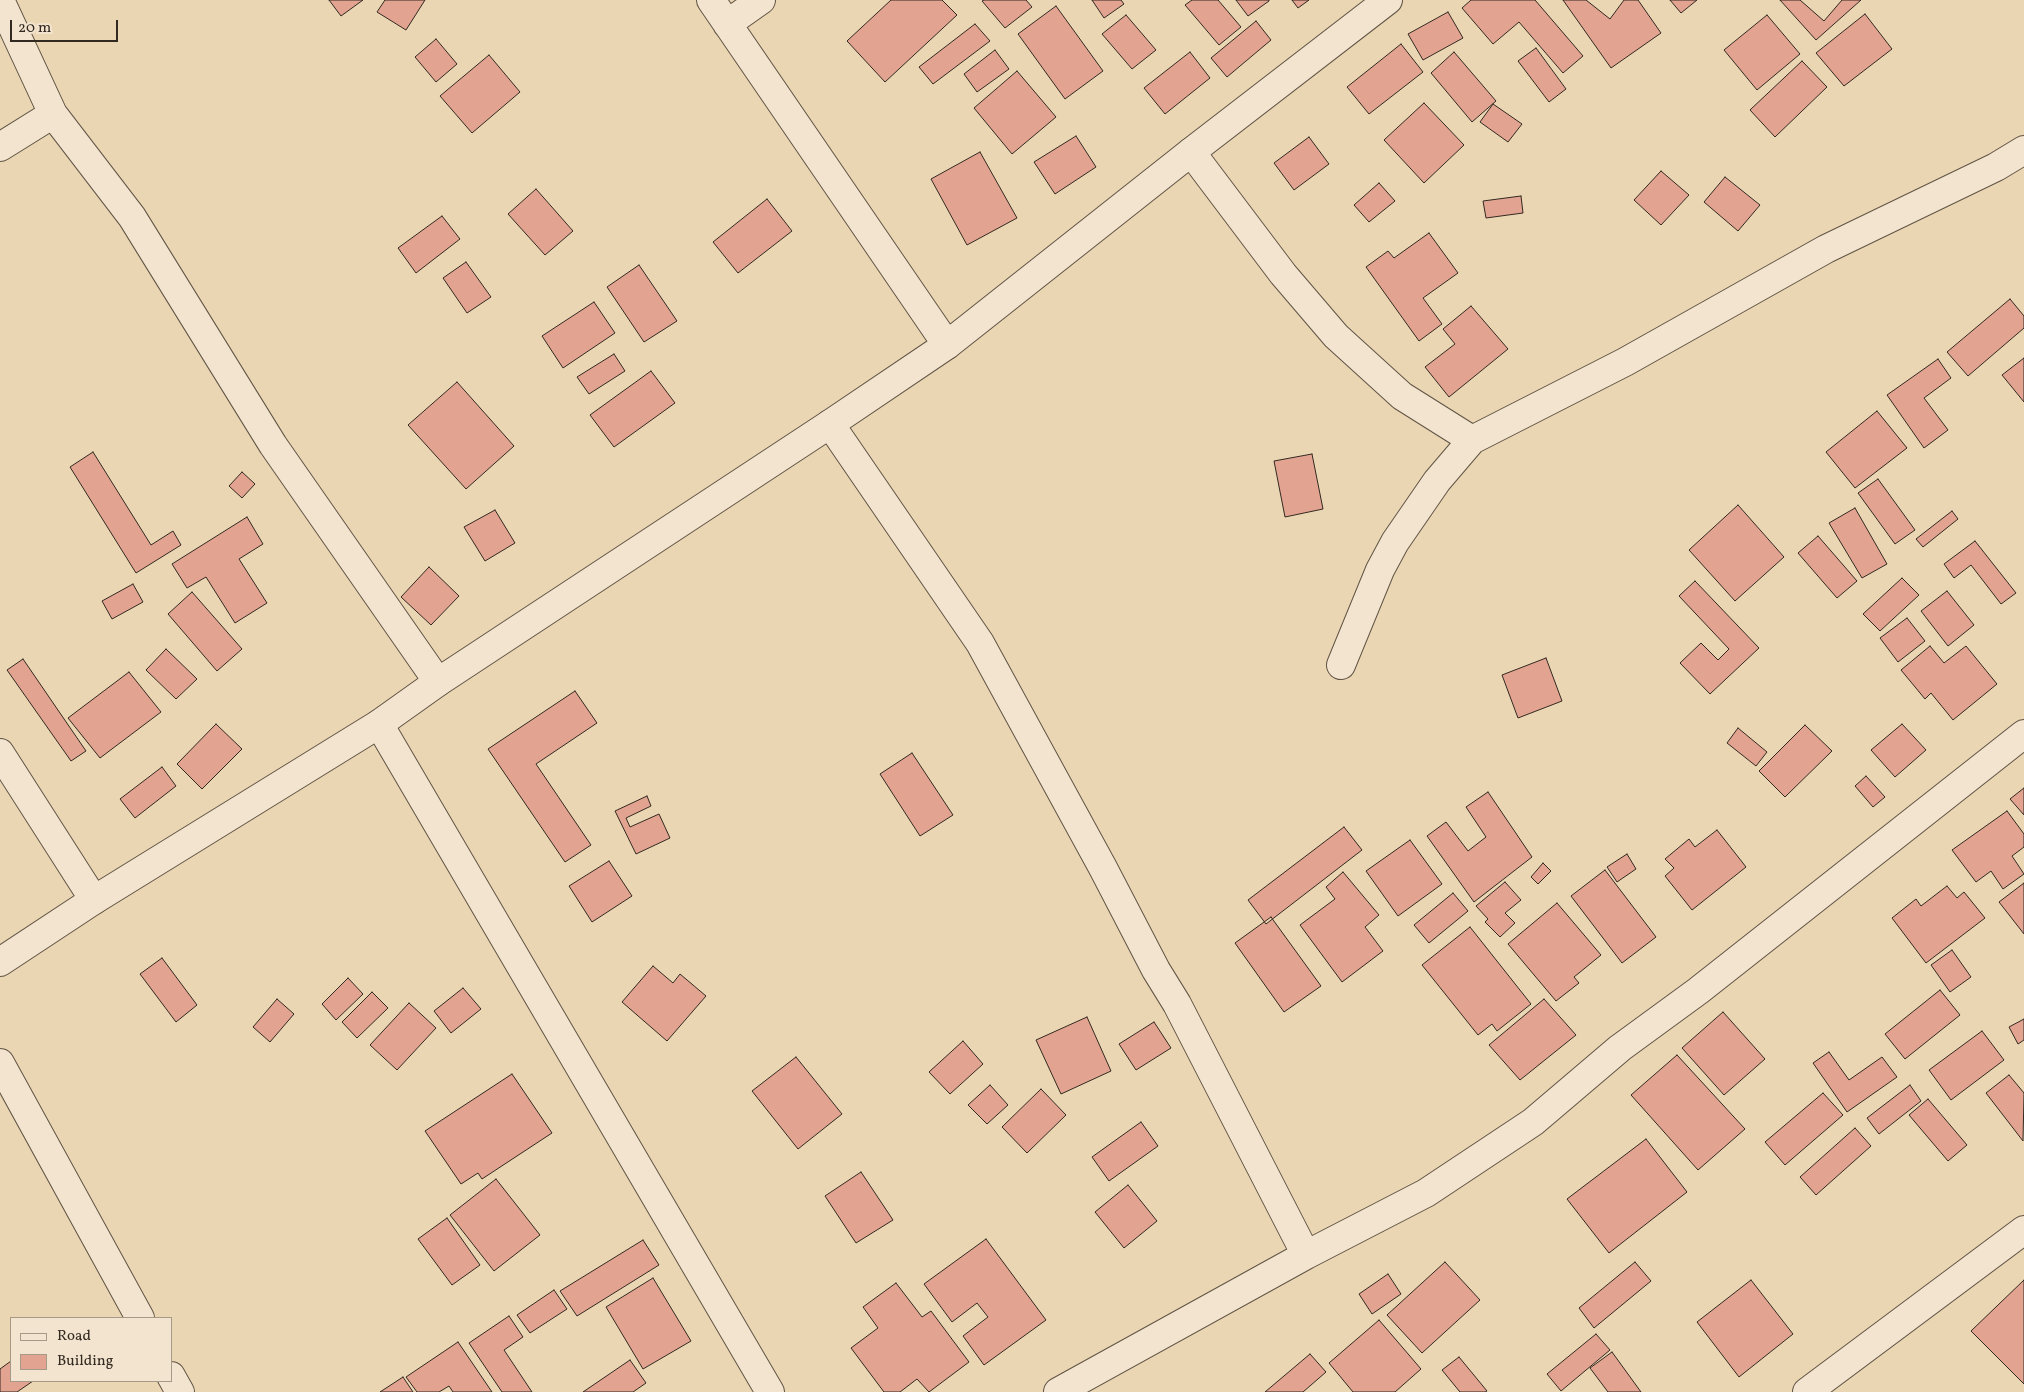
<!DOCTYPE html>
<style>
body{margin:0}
#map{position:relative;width:2024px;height:1392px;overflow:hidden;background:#ebd6b4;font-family:Vollkorn,serif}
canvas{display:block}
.legend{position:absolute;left:10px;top:1317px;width:162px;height:65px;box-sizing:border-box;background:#f2e4ce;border:1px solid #a59988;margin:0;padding:6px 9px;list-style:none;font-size:15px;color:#322920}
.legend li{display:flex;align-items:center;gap:10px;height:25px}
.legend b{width:25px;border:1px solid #a59988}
.scale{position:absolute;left:10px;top:20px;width:108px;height:22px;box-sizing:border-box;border:2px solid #322920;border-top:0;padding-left:6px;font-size:15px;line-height:18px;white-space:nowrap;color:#322920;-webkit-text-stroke:4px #f2e4ce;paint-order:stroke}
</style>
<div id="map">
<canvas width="2024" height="1392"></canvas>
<ul class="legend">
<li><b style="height:6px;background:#f2e4ce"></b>Road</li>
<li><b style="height:14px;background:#e2a391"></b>Building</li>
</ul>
<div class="scale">20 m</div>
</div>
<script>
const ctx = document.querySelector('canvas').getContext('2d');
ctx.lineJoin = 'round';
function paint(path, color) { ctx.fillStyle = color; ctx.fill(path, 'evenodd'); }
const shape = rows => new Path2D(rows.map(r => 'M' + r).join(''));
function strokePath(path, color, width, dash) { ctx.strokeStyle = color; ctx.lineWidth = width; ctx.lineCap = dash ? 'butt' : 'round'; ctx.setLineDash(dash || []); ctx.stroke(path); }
const building = shape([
 [329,0,363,0,341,16,329,0],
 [385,0,425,0,406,30,377,12,385,0],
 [891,0,942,0,957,15,885,82,847,41,891,0],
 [984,0,1026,0,1032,7,1005,28,982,1,984,0],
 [1092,0,1121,0,1124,4,1104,18,1092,0],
 [1192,0,1218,0,1241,27,1219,45,1185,5,1192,0],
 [1236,0,1269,0,1269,1,1248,16,1236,0],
 [1292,0,1309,0,1298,8,1292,0],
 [1471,0,1535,0,1583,56,1563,73,1519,22,1493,44,1462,8,1471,0],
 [1563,0,1586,0,1610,19,1624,0,1638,0,1661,33,1611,68,1563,0],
 [1670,0,1697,0,1681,13,1670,0],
 [1780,0,1800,0,1824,21,1842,0,1861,0,1816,40,1780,0],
 [1056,6,1103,71,1065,99,1018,34,1056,6],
 [1448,12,1463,38,1423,60,1408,34,1448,12],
 [1865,14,1892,49,1844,86,1816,53,1865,14],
 [1126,15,1156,50,1132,69,1102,34,1126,15],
 [1767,15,1800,54,1757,90,1724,50,1767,15],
 [1256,21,1271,40,1227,77,1211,58,1256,21],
 [975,24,990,41,933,84,919,67,975,24],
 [436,39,457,64,436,82,415,57,436,39],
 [1401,44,1423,72,1369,114,1347,87,1401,44],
 [1536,48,1566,89,1549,102,1518,61,1536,48],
 [995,50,1009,69,977,92,964,74,995,50],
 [1190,52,1210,78,1165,114,1144,88,1190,52],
 [1454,52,1496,101,1472,122,1431,73,1454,52],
 [489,55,520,92,472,133,440,96,489,55],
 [1802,61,1827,87,1775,137,1750,110,1802,61],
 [1017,71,1056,117,1012,154,974,108,1017,71],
 [1424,103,1464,145,1424,183,1384,140,1424,103],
 [1493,104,1522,124,1508,142,1480,122,1493,104],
 [1076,136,1096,167,1055,194,1034,162,1076,136],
 [1309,137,1329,164,1294,190,1274,163,1309,137],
 [980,152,1017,218,967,245,931,179,980,152],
 [1661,171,1689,195,1661,225,1634,200,1661,171],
 [1725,177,1760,205,1738,231,1704,202,1725,177],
 [1379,183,1395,201,1369,222,1354,205,1379,183],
 [536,189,573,231,545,255,508,214,536,189],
 [1521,196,1523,213,1486,218,1483,201,1521,196],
 [767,199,792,231,738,273,713,242,767,199],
 [442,216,460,239,416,273,398,248,442,216],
 [1429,233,1458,273,1423,298,1442,324,1419,341,1366,267,1388,251,1394,258,1429,233],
 [466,262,491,297,467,313,443,278,466,262],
 [639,265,677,321,644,342,607,287,639,265],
 [2010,299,2024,316,2024,328,1968,376,1947,352,2010,299],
 [594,302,615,333,563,368,542,336,594,302],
 [1471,306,1508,349,1449,397,1425,367,1455,344,1443,329,1471,306],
 [614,354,625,371,589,394,577,377,614,354],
 [2024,358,2024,402,2002,375,2024,358],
 [1938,359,1951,378,1924,398,1948,430,1924,448,1887,395,1938,359],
 [651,371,675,403,614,447,590,415,651,371],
 [457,382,514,446,466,489,408,425,457,382],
 [1877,411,1907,448,1855,488,1826,452,1877,411],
 [93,452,151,545,173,531,181,545,136,573,70,467,93,452],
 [1312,454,1323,509,1285,517,1274,461,1312,454],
 [242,472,255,484,242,498,229,486,242,472],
 [1878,479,1915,530,1895,544,1858,493,1878,479],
 [1738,505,1784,557,1735,601,1689,550,1738,505],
 [1855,508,1887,564,1862,578,1829,523,1855,508],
 [495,510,515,543,485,561,464,527,495,510],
 [1952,511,1958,519,1923,547,1916,539,1952,511],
 [247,517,263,544,239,559,267,603,235,623,206,577,187,588,172,564,247,517],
 [1818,536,1857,581,1837,598,1798,553,1818,536],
 [1975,541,2016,593,2001,604,1971,565,1954,578,1944,564,1975,541],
 [429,567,459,596,431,625,401,597,429,567],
 [1902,578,1919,595,1880,631,1863,614,1902,578],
 [1695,581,1759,648,1710,694,1680,663,1701,643,1718,660,1729,649,1679,596,1695,581],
 [133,584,143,602,112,619,102,601,133,584],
 [1947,591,1974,625,1948,646,1921,611,1947,591],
 [192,592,242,649,217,671,168,614,192,592],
 [1907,618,1925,641,1898,662,1880,638,1907,618],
 [1930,646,1944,663,1966,646,1997,684,1953,720,1931,693,1925,699,1901,670,1930,646],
 [166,649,197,679,176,699,146,670,166,649],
 [1546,658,1562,701,1518,718,1502,675,1546,658],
 [23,659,86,751,71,761,7,670,23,659],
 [129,672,161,712,100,758,68,718,129,672],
 [575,691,597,723,536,764,591,845,565,862,488,749,575,691],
 [216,724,242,749,202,789,177,764,216,724],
 [1902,724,1926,750,1895,777,1871,750,1902,724],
 [1805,725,1832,751,1785,797,1759,771,1805,725],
 [1738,728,1767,752,1756,766,1727,743,1738,728],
 [912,753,953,815,920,836,880,774,912,753],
 [162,767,176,786,135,818,120,799,162,767],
 [1866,776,1885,797,1873,807,1855,786,1866,776],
 [2024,788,2024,815,2010,799,2024,788],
 [1488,792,1532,857,1474,902,1427,836,1446,822,1468,851,1486,837,1466,807,1488,792],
 [647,796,651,806,626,818,630,827,659,814,670,838,636,854,615,811,647,796],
 [2007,811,2024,834,2024,847,2012,856,2024,874,2003,889,1991,871,1976,882,1952,850,2007,811],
 [1344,827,1362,850,1266,924,1248,900,1344,827],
 [1717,830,1746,867,1692,910,1665,876,1674,868,1665,859,1689,839,1695,847,1717,830],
 [1410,840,1442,884,1398,916,1366,871,1410,840],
 [1627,854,1636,869,1617,882,1607,867,1627,854],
 [609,861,632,896,592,922,569,886,609,861],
 [1543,863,1551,871,1538,884,1531,877,1543,863],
 [1605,870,1656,937,1622,963,1571,896,1605,870],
 [1343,872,1379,915,1365,927,1383,951,1342,982,1300,925,1335,899,1326,887,1343,872],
 [1505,882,1521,900,1505,913,1515,923,1500,937,1485,922,1488,919,1476,906,1505,882],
 [2024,883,2024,934,1999,902,2024,883],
 [1947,886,1957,898,1964,892,1985,918,1926,963,1892,918,1916,899,1921,906,1947,886],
 [1453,893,1468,911,1429,943,1414,925,1453,893],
 [1557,903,1601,955,1574,977,1579,983,1556,1001,1508,944,1557,903],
 [1271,917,1321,986,1284,1012,1235,943,1271,917],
 [1470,927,1531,1004,1497,1031,1492,1024,1478,1035,1422,965,1470,927],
 [1952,950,1971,977,1950,992,1931,965,1952,950],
 [162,958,197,1005,176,1022,140,974,162,958],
 [653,966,673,983,680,974,706,996,667,1041,622,1002,653,966],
 [348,978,363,994,336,1020,322,1004,348,978],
 [463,988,481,1009,451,1033,434,1011,463,988],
 [1940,990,1960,1015,1905,1059,1885,1034,1940,990],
 [372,992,388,1008,357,1038,342,1022,372,992],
 [277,999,294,1014,270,1042,253,1027,277,999],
 [1544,999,1576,1035,1520,1080,1489,1045,1544,999],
 [409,1003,436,1028,397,1070,370,1045,409,1003],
 [1723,1012,1765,1059,1724,1095,1682,1048,1723,1012],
 [1087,1017,1111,1071,1061,1094,1036,1040,1087,1017],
 [2024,1019,2024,1040,2018,1044,2009,1027,2024,1019],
 [1154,1022,1171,1048,1136,1070,1119,1044,1154,1022],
 [1982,1031,2004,1060,1951,1100,1929,1070,1982,1031],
 [963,1041,983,1064,950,1094,929,1072,963,1041],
 [1829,1052,1849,1080,1882,1057,1897,1077,1847,1112,1813,1063,1829,1052],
 [1677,1055,1745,1129,1698,1170,1631,1095,1677,1055],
 [796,1057,842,1114,798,1149,752,1091,796,1057],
 [512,1074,552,1133,482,1179,478,1173,461,1184,425,1131,512,1074],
 [2009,1075,2024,1093,2023,1141,1986,1093,2009,1075],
 [990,1085,1008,1105,987,1124,968,1105,990,1085],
 [1910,1085,1921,1101,1879,1134,1867,1118,1910,1085],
 [1041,1089,1066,1115,1027,1153,1002,1127,1041,1089],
 [1823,1093,1843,1115,1785,1165,1765,1142,1823,1093],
 [1928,1099,1967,1145,1948,1161,1909,1115,1928,1099],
 [1141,1122,1158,1146,1109,1181,1092,1157,1141,1122],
 [1855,1128,1871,1146,1816,1195,1800,1177,1855,1128],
 [1646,1139,1687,1192,1609,1253,1567,1199,1646,1139],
 [861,1172,893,1220,856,1243,825,1196,861,1172],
 [496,1179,540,1235,494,1271,450,1215,496,1179],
 [1128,1185,1157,1221,1124,1248,1095,1212,1128,1185],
 [447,1218,480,1265,452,1285,418,1239,447,1218],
 [986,1239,1046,1320,984,1365,963,1336,988,1317,977,1303,952,1322,924,1284,986,1239],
 [643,1240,659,1265,577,1316,560,1291,643,1240],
 [1445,1262,1480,1300,1422,1353,1387,1315,1445,1262],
 [1635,1262,1651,1281,1594,1328,1579,1308,1635,1262],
 [1388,1274,1401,1294,1372,1314,1359,1294,1388,1274],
 [653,1278,691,1341,643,1369,606,1307,653,1278],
 [1751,1280,1793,1334,1739,1377,1697,1322,1751,1280],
 [2024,1280,2024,1384,1971,1331,2024,1280],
 [896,1283,922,1317,931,1311,969,1362,929,1392,917,1379,900,1392,884,1392,851,1348,878,1328,863,1307,896,1283],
 [554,1290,567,1309,530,1333,517,1315,554,1290],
 [509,1316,523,1337,504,1350,532,1392,502,1392,469,1343,509,1316],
 [1379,1320,1421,1369,1395,1392,1353,1392,1329,1363,1379,1320],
 [1596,1334,1610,1350,1561,1391,1547,1374,1596,1334],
 [458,1342,492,1392,453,1392,449,1386,439,1392,417,1392,406,1377,458,1342],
 [1612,1352,1641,1392,1608,1392,1590,1368,1612,1352],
 [1310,1354,1326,1372,1303,1392,1265,1392,1310,1354],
 [1459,1357,1487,1391,1485,1392,1460,1392,1442,1370,1459,1357],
 [630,1360,646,1383,633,1392,583,1392,630,1360],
 [11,1361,11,1381,33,1381,17,1392,0,1392,0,1369,11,1361],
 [403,1377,413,1392,380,1392,403,1377]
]);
paint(building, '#e2a391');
strokePath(building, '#322920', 1);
const minor = shape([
 [0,0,53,114,132,217,273,445,438,682],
 [711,0,947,345],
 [727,24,761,0],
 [0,147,53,114],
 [1191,152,1283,274,1336,336,1402,396,1472,440],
 [830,424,980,643,1103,868,1156,970,1177,1004,1306,1255],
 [1341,665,1380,570,1395,542,1437,481,1472,440,1625,362,1826,249,1996,167,2024,150],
 [379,724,770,1392],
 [0,753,94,900],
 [1058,1392,1306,1255,1426,1193,1533,1122,1620,1048,1698,991,2024,734],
 [1807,1392,2024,1230]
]);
const tertiary = shape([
 [0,962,94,900,379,724,438,682,830,424,947,345,1191,152,1388,0],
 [0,1063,140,1318],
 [171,1376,180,1392]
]);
strokePath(minor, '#605445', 30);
strokePath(tertiary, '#605445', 30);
strokePath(minor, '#f2e4ce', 28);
strokePath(tertiary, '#f2e4ce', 28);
</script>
